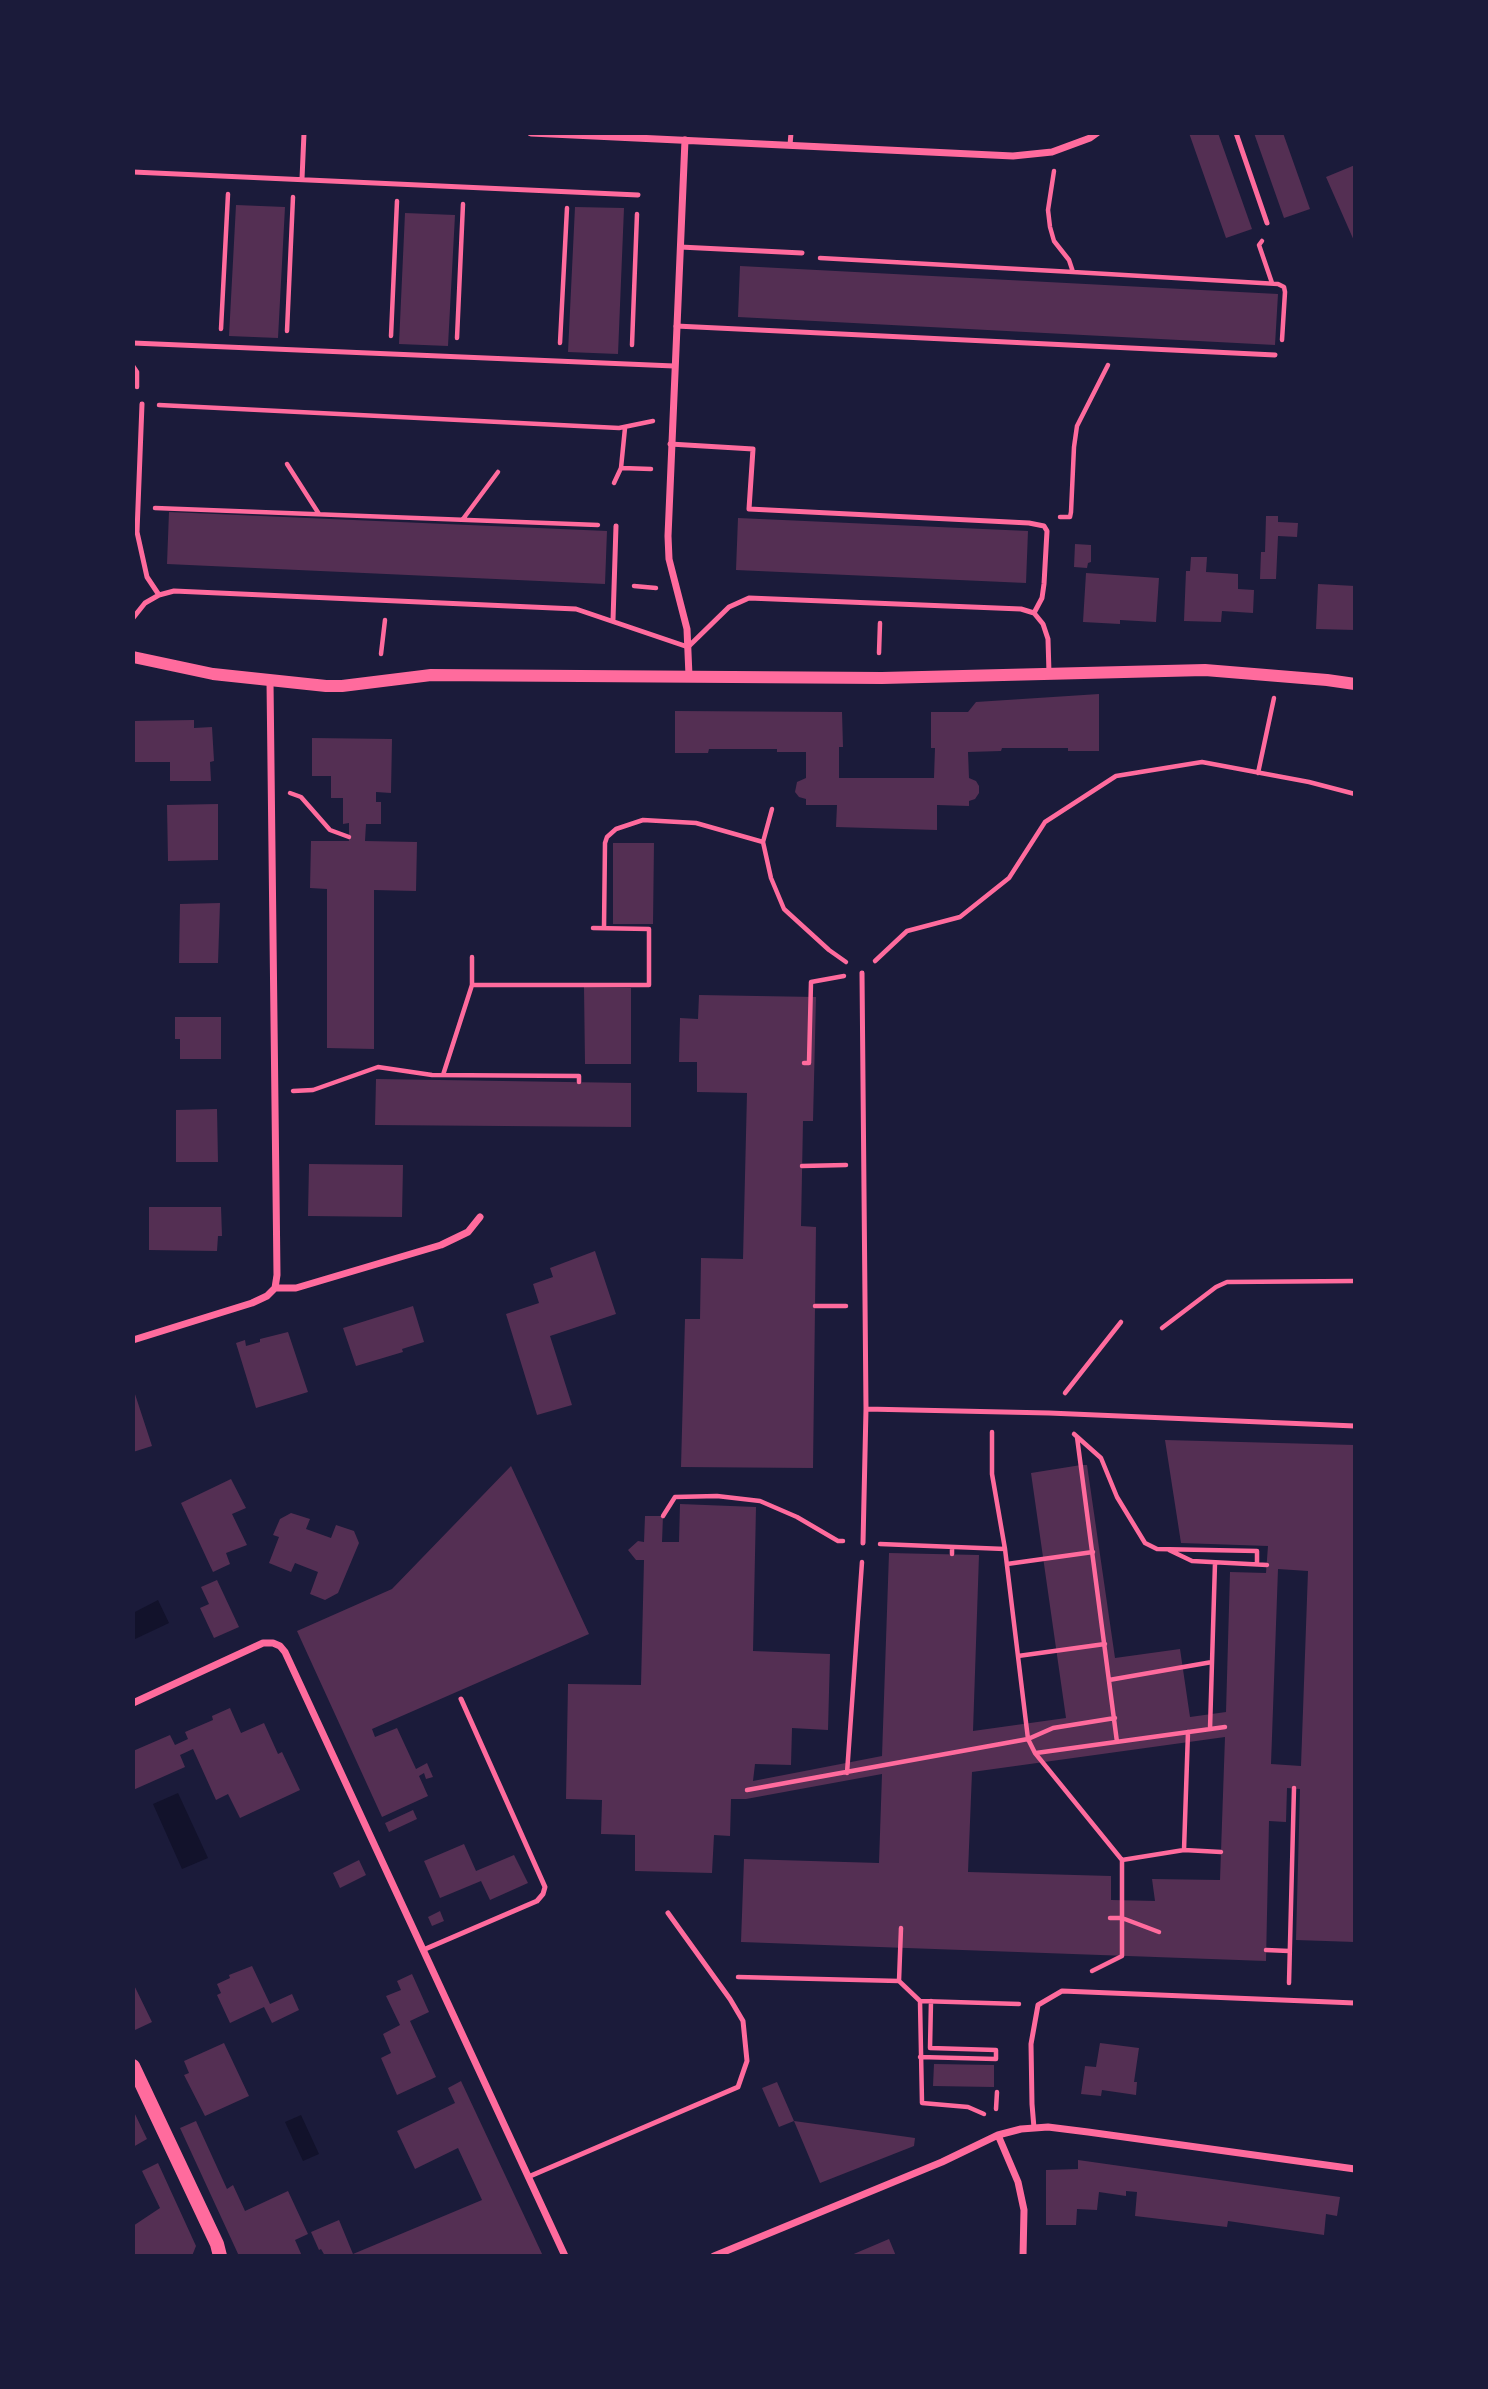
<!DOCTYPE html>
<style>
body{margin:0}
#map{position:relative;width:1488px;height:2389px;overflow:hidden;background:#1b1b3a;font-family:Manrope,sans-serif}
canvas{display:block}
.frame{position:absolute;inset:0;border:135px solid #1b1b3a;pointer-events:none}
</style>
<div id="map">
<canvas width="1488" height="2389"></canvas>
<div class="frame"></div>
</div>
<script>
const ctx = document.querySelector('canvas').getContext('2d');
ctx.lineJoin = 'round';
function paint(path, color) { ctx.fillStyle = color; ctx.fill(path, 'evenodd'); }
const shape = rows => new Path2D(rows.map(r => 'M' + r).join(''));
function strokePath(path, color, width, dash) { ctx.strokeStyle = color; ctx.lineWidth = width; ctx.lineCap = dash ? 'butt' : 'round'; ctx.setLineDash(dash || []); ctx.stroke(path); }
paint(shape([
 [158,1600,169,1623,133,1640,133,1613],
 [178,1793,208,1858,182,1869,153,1804],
 [301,2115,319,2154,303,2161,285,2122]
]), '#12122b');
paint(shape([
 [1189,133,1218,133,1252,229,1226,238],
 [1254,133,1283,133,1310,209,1284,218],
 [1355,165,1355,243,1326,177],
 [236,205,285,207,278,338,229,336],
 [575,207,624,208,618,354,568,352],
 [405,213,455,215,448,346,399,344],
 [740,266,1278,294,1275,345,738,317],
 [169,512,607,531,605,584,167,564],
 [1266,516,1278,516,1278,522,1298,523,1297,537,1278,536,1276,579,1260,579,1261,552,1265,552],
 [738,518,1028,531,1026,583,736,570],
 [1075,544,1091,545,1091,562,1088,563,1087,568,1074,567],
 [1191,557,1207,557,1206,572,1238,574,1238,589,1254,590,1253,613,1222,611,1221,622,1184,621,1186,571,1190,571],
 [1086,573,1159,578,1156,622,1120,620,1120,624,1083,622],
 [1318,584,1355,586,1355,630,1316,629],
 [1099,694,1099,751,1068,751,1068,748,1002,748,1001,751,968,752,969,778,976,781,979,786,979,793,975,799,969,801,969,806,937,805,937,830,836,827,837,805,806,805,806,799,799,797,795,792,797,782,806,778,806,752,777,752,777,749,709,749,708,753,675,753,675,711,842,712,843,747,839,747,839,778,934,778,935,748,931,748,931,712,968,712,976,702],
 [194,720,194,728,212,727,214,761,210,762,211,781,170,781,170,762,133,762,133,721],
 [312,738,392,739,391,793,376,792,376,802,381,802,381,824,366,824,365,841,417,842,416,891,374,890,374,1049,327,1048,327,889,310,888,311,841,349,841,349,823,343,824,343,798,331,798,331,776,312,776],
 [218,804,218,860,168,861,167,805],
 [613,843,654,843,653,924,613,924],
 [220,903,218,963,179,963,180,904],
 [584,987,631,988,631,1064,585,1064],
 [699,995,816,997,813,1121,803,1121,801,1226,816,1227,813,1468,681,1467,685,1319,700,1319,701,1258,743,1259,747,1093,697,1092,697,1062,679,1062,680,1018,698,1019],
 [175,1017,221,1017,221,1059,180,1059,180,1039,175,1039],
 [376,1079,631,1083,631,1127,375,1125],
 [217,1109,218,1162,176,1162,176,1110],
 [309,1164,403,1165,402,1217,308,1216],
 [149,1207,221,1207,222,1236,218,1236,217,1251,149,1250],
 [595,1251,616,1314,550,1336,572,1405,537,1415,506,1314,539,1303,533,1284,553,1277,550,1268],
 [413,1306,424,1342,402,1349,403,1352,356,1366,343,1328],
 [288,1332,308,1392,256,1408,236,1343,245,1340,246,1346,260,1342,260,1339],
 [133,1388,152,1446,133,1452],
 [1165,1440,1355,1445,1355,1942,1296,1940,1300,1789,1287,1788,1286,1822,1269,1821,1266,1961,741,1942,744,1859,879,1863,882,1774,746,1799,731,1799,730,1836,714,1835,712,1873,635,1871,635,1835,601,1834,602,1800,566,1799,568,1684,641,1685,644,1560,636,1560,628,1550,638,1541,644,1542,645,1516,663,1516,662,1542,679,1542,680,1504,756,1507,753,1651,830,1654,828,1730,792,1728,791,1765,755,1764,753,1781,882,1756,889,1553,979,1555,973,1731,1066,1718,1031,1473,1081,1465,1087,1465,1115,1658,1180,1649,1190,1717,1226,1712,1230,1572,1266,1573,1268,1546,1181,1543],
 [1278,1569,1308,1571,1301,1766,1271,1764],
 [1225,1737,1220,1880,1152,1879,1155,1901,1111,1900,1111,1876,968,1872,972,1772],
 [511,1466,589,1634,372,1729,375,1737,397,1728,416,1769,427,1763,433,1777,426,1779,424,1773,419,1776,428,1796,382,1817,297,1631,392,1589],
 [231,1479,246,1508,232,1514,247,1545,226,1553,230,1564,213,1572,181,1503],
 [291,1513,310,1519,306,1529,331,1538,336,1525,354,1531,359,1543,338,1593,325,1600,310,1594,318,1572,295,1563,291,1572,269,1563,279,1537,273,1535,280,1519],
 [217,1580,239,1627,214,1638,200,1608,209,1604,201,1587],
 [230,1708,241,1733,264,1723,278,1754,282,1752,300,1790,240,1818,228,1794,216,1800,193,1749,180,1755,185,1767,133,1790,133,1751,170,1735,175,1745,188,1739,185,1732,213,1720,212,1716],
 [413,1810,417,1819,389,1832,385,1823],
 [464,1844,476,1871,514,1855,528,1883,490,1900,481,1881,440,1898,424,1861],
 [359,1860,366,1875,340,1888,333,1873],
 [440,1911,444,1921,432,1926,428,1917],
 [252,1966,270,2004,292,1994,299,2010,272,2023,264,2007,230,2023,217,1995,221,1993,217,1984,230,1978,229,1975],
 [412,1974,429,2012,410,2021,436,2077,397,2095,381,2058,391,2053,383,2034,400,2025,386,1996,401,1990,397,1981],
 [133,1983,152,2022,135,2030,133,2027],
 [224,2043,249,2096,205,2116,184,2075,189,2073,184,2061],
 [1100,2043,1139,2048,1134,2082,1137,2082,1136,2095,1102,2090,1101,2096,1081,2094,1085,2066,1096,2067],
 [934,2064,994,2065,994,2087,933,2086],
 [461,2081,543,2256,325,2256,321,2249,319,2250,311,2232,339,2220,353,2254,482,2200,458,2148,415,2169,397,2131,455,2103,448,2088],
 [777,2082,794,2121,779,2127,762,2088],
 [133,2110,147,2139,133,2147],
 [196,2121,227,2189,233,2185,245,2211,288,2191,308,2234,295,2240,302,2256,239,2256,180,2128],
 [794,2121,915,2138,914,2146,820,2183],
 [1078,2160,1340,2197,1337,2216,1326,2214,1324,2235,1228,2221,1227,2227,1135,2216,1137,2192,1126,2191,1126,2196,1099,2192,1097,2210,1077,2209,1076,2225,1046,2225,1046,2170,1078,2169],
 [158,2163,196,2246,192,2256,133,2256,133,2226,160,2208,142,2171],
 [889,2239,896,2256,849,2256]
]), '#542f53');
strokePath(shape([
 [1054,171,1048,210,1050,227,1054,241,1069,260,1073,272,1278,284,1284,287,1285,292,1282,340],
 [1262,241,1259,245,1272,283],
 [820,258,1073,272],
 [221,329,228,194],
 [287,331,293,197],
 [391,336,397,201],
 [457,338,463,204],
 [560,343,567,208],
 [632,345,637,214],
 [133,366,137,372,137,387],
 [159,405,619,428,653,421],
 [287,464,319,514],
 [622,468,651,469],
 [614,483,621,468,625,428],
 [155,508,598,525],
 [1060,517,1070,517,1071,512,1074,447,1077,426,1108,365],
 [463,519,498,472],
 [634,586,656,588],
 [879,653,880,623],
 [381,654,385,620],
 [1258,773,1274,698],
 [290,793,301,797,330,830,349,837],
 [772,809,763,842,771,878,784,909,829,950,846,962],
 [604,928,605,843,607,837,616,829,643,820,696,823,763,842],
 [875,961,907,931,960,917,1009,878,1045,822,1116,776,1202,762,1309,782,1355,794],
 [472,985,472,957],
 [804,1063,809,1063,811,982,844,976],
 [443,1075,472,985,649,985,649,929,593,928],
 [293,1091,313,1090,378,1067,432,1075,579,1076,579,1082],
 [802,1166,846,1165],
 [815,1306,846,1306],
 [1162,1328,1216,1287,1227,1282,1355,1281],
 [1065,1393,1121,1322],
 [992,1432,992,1474,1005,1549,1028,1739,1035,1753,1122,1860,1122,1956,1092,1971],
 [1074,1434,1101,1458,1117,1497,1145,1543,1157,1549,1257,1551,1257,1564],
 [1077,1437,1117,1742],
 [663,1516,675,1497,717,1496,760,1501,797,1517,838,1541,843,1541],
 [880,1544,1005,1549],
 [1169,1550,1192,1561,1267,1565],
 [952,1554,952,1547],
 [1007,1564,1093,1552],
 [1018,1656,1105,1644],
 [1109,1680,1212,1662],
 [1210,1729,1215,1563],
 [1036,1753,1225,1727],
 [847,1773,862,1562],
 [747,1790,1028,1739,1053,1728,1115,1718],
 [1184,1850,1188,1732],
 [1122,1860,1184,1850,1221,1852],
 [1110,1918,1122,1918,1159,1932],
 [1266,1950,1289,1951],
 [738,1977,899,1981,920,2001,1019,2004],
 [899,1981,901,1928],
 [1289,1983,1294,1788],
 [920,2001,922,2103,968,2107,984,2114],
 [920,2057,996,2059,996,2050,930,2048,931,2001],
 [996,2109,997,2092]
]), '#ff6b9d', 4.5);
strokePath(shape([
 [1236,133,1267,223],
 [790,145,791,133],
 [133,172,638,195],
 [302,179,304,133],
 [680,247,802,253],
 [676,326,1275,355],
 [133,343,674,366],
 [142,404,137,532,147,577,159,595],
 [670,444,753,449,749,509,1029,523,1044,526,1047,531,1044,584,1042,598,1034,613],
 [133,618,145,603,159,595,174,591,576,609,688,647,729,607,749,598,1021,609,1034,613,1043,624,1048,639,1049,673],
 [613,620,616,526],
 [862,973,866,1409,863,1543],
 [866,1409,1049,1413,1355,1426],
 [423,1950,537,1901,543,1894,545,1887,461,1699],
 [1034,2128,1032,2104,1031,2044,1038,2005,1062,1991,1355,2003],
 [528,2177,738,2087,747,2061,743,2021,730,1999,668,1913]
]), '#ff6b9d', 5);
strokePath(shape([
 [531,133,1013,156,1052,152,1090,138,1097,133],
 [685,140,668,536,669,559,687,629,689,676],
 [275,1288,296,1288,441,1245,468,1232,480,1217],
 [133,1340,252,1303,267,1296,275,1288,277,1275,270,681],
 [133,1703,263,1643,273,1643,280,1646,285,1652,565,2256],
 [998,2135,1018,2182,1024,2210,1023,2256],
 [714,2256,942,2162,998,2135,1021,2129,1048,2127,1088,2132,1355,2169]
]), '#ff6b9d', 7);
strokePath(shape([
 [133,657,213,674,326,686,342,686,431,675,882,678,1205,670,1327,680,1355,684]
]), '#ff6b9d', 12);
strokePath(shape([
 [133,2066,217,2244,220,2256]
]), '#ff6b9d', 14);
</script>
